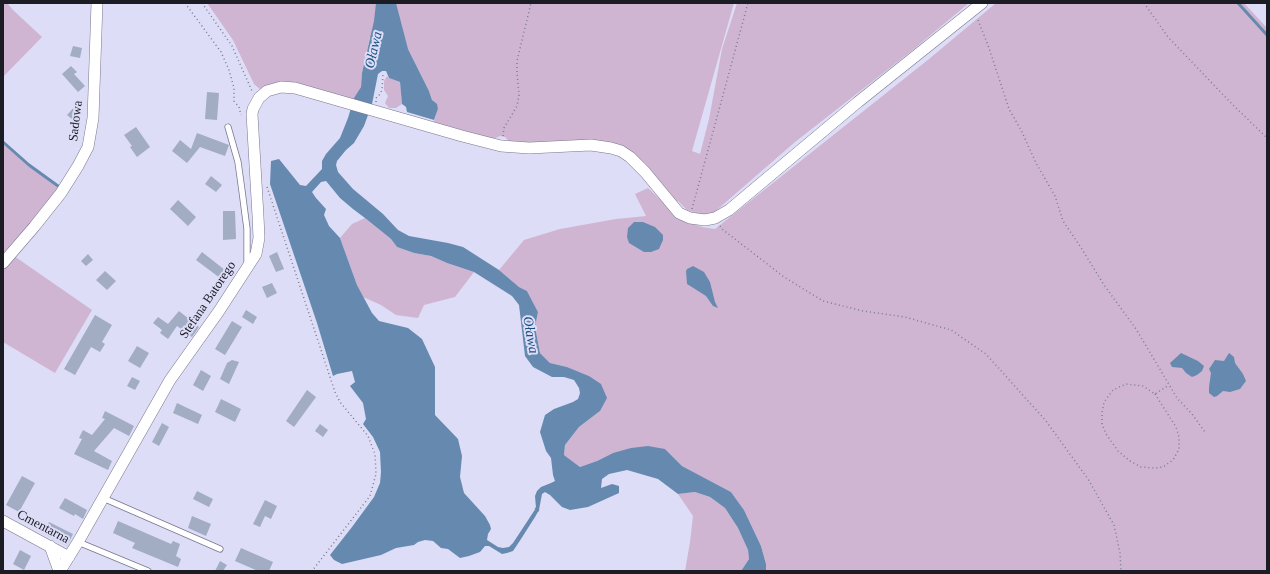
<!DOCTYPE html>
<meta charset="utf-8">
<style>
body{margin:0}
#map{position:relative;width:1270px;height:574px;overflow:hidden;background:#ddddf7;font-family:Georgia,serif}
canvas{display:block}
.frame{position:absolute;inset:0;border:4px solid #1c1c25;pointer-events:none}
</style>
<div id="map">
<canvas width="1270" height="574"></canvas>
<div class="frame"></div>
</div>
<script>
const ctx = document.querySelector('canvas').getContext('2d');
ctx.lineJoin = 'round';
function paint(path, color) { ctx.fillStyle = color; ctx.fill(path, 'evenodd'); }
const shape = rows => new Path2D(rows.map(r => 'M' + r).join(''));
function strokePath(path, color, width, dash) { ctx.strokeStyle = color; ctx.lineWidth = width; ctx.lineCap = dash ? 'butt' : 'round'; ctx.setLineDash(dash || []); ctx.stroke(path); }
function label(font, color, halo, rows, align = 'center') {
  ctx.font = font + ' Georgia,serif'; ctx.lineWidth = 4; ctx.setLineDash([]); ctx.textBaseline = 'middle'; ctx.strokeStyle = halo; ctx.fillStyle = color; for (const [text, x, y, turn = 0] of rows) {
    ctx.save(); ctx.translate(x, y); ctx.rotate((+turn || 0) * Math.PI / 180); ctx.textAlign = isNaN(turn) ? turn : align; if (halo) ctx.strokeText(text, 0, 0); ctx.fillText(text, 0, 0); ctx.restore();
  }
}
paint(shape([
 [3,3,7,3,13,10,42,37,3,77],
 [207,3,734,3,692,151,700,154,709,119,722,49,737,3,969,3,914,49,795,142,711,215,706,216,687,210,678,201,677,202,645,163,622,148,512,144,505,137,500,136,491,140,433,124,438,109,432,100,429,91,408,49,370,37,362,73,361,87,353,101,297,84,261,90,254,84,233,40],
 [996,3,1244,3,1267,28,1267,571,766,571,766,564,761,546,744,510,731,492,682,466,665,449,613,453,597,461,580,467,564,455,565,445,579,427,600,411,589,376,567,367,550,363,540,353,535,327,538,312,527,291,519,287,499,270,524,240,560,229,616,219,646,216,635,194,648,188,682,220,702,227,715,229,929,59],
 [387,76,389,78,400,82,402,104,396,108,389,108,385,103,388,96,384,90,384,81],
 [3,144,58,188,53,197,3,255],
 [365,218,391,239,397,247,414,253,431,256,447,263,474,272,455,297,424,305,418,318,396,315,381,305,363,297,357,285,340,238,352,224],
 [14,256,92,310,55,373,3,342,3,269],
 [695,492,710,497,725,508,738,528,748,550,749,559,741,571,685,571,690,542,693,516,678,494]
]), '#d0b5d2');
paint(shape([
 [376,3,396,3,408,49,429,91,432,100,437,104,438,109,434,120,407,112,406,107,402,104,400,82,389,78,386,71,382,71,378,74,372,104,364,126,354,143,346,150,337,161,336,165,338,172,353,189,383,214,398,230,409,236,448,243,463,247,499,270,519,287,527,291,538,312,535,327,540,353,550,363,567,367,589,376,601,384,607,398,600,411,579,427,565,445,564,455,580,467,597,461,613,453,631,448,648,446,665,449,682,466,731,492,744,510,761,546,766,564,766,571,741,571,749,559,748,550,738,528,725,508,710,497,695,492,678,494,658,479,627,470,609,474,602,479,601,488,612,484,619,486,619,493,588,507,570,510,562,507,550,495,545,492,542,494,539,510,535,517,521,539,513,551,507,553,502,554,489,546,485,546,480,552,469,556,460,558,448,549,441,548,433,541,425,540,418,542,414,545,396,548,381,555,342,564,334,560,330,555,352,527,374,497,380,483,381,472,380,452,373,437,363,424,366,419,363,403,350,386,355,382,352,371,337,374,333,376,317,323,270,184,271,161,279,159,300,185,306,186,322,169,322,161,326,154,340,138,348,118,354,98,361,87,362,73,374,21],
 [326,181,340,198,353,209,365,218,391,239,397,247,414,253,431,256,447,263,474,272,512,296,519,305,525,356,533,367,552,377,564,377,574,380,579,388,580,393,578,399,573,402,554,409,545,415,540,432,546,451,551,458,553,475,555,481,551,483,541,487,537,491,535,496,536,508,513,543,509,547,503,548,498,547,487,540,488,534,491,529,490,525,485,516,464,493,460,477,462,456,458,439,435,415,435,367,422,339,408,328,379,321,372,313,357,285,340,238,329,226,324,215,326,209,316,198,312,192,321,182],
 [634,222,643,222,655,227,663,235,663,240,659,249,651,252,644,252,629,243,627,237,628,228],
 [693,266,704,272,710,282,715,302,718,308,713,306,706,296,687,284,686,271,687,269],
 [1181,353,1198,361,1204,366,1202,371,1197,375,1192,377,1186,373,1182,368,1172,367,1170,363],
 [1229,353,1234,357,1235,363,1243,374,1246,381,1240,389,1230,392,1223,391,1217,396,1214,397,1209,393,1209,387,1211,373,1209,369,1215,360,1224,361]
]), '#668aaf');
strokePath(shape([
 [1238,3,1267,35],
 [3,142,29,165,58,186]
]), '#668aaf', 3);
paint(shape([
 [73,46,82,48,80,58,70,56],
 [71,66,77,72,74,74,85,86,78,92,62,74],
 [207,92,219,93,217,120,205,119],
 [77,104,82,109,73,120,67,115],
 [136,127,150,147,137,157,130,147,132,146,124,135],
 [197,133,229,145,225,156,200,147,187,163,172,151,180,140,191,149],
 [211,176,222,185,216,192,205,184],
 [178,200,196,217,188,226,170,209],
 [223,211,235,211,236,239,223,240],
 [202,252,230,274,224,281,196,260],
 [277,252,284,269,276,272,269,256],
 [88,254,93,260,86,266,81,261],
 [105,271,116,281,107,290,96,280],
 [272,283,277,293,267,298,262,287],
 [246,310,257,317,253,324,242,317],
 [179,311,199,327,192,337,177,326,168,339,160,333,162,330,153,323,158,317,168,324],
 [95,315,112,325,102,342,105,344,100,352,91,347,75,375,64,369],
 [232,321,242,327,225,355,215,349],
 [137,346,149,353,140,368,128,361],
 [232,360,239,362,229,384,220,379,227,363],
 [201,370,211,376,203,391,193,385],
 [132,377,140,381,135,390,127,386],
 [307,390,316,397,294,427,286,421],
 [221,399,241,409,235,422,215,412],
 [177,403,202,415,198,424,173,413],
 [105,411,134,426,129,436,114,428,94,451,112,461,108,470,74,454,82,439,79,438,83,430,92,435,105,419,102,418],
 [162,423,169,427,159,446,152,442],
 [320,424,328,430,323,437,315,431],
 [22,476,35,483,19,512,6,505],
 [197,491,213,499,209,507,193,499],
 [65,498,87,510,83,519,75,514,74,516,59,508],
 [265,500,277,506,271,519,265,516,260,527,253,524],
 [192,516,211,524,206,536,188,528],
 [118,521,171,544,173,541,180,544,176,556,181,559,178,567,132,548,135,543,113,533],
 [49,522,73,534,67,546,43,533],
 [241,548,273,562,269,571,258,571,235,561],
 [20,550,31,556,24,570,13,564],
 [220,561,227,565,223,571,215,571]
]), '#a2acc3');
const service = shape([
 [228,127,238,162,242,191,247,229,247,261,249,265],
 [103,498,220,549],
 [78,542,148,571]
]);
const minor = shape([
 [3,263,34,227,61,193,78,166,88,147,93,118,97,3],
 [3,521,69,557],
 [50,546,59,571],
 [60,571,78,542,170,380,219,311,256,254,259,238,258,216,252,114,253,109,259,98,267,91,281,87,295,88,462,136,501,146,529,148,591,145,611,148,621,151,630,157,645,172,679,213,690,218,705,220,715,218,729,210,858,102,982,3]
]);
strokePath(service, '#77768d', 7);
strokePath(minor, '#77768d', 12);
strokePath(shape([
 [185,3,221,52,229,70,234,88,234,101,239,107,241,115],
 [202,3,232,46,252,91],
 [1144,3,1168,37,1230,102,1267,138],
 [978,20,989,48,1009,109,1021,130,1036,163,1055,196,1063,221,1080,246,1104,285,1136,329,1177,398,1192,414,1205,432],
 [376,102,376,98,380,94,382,90,383,73],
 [503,136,504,128,517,106,519,95,517,72,517,61,531,3],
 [267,187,335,392,340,402,368,436,375,454,376,474,370,496,312,571],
 [692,209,748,3],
 [720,226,722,229,784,277,823,301,863,311,905,317,951,330,986,354,1046,421,1088,479,1114,525,1120,553,1121,571],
 [1155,394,1176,427,1179,437,1179,449,1173,460,1163,467,1154,468,1141,467,1130,461,1118,451,1106,434,1102,424,1102,413,1104,402,1113,390,1126,384,1143,386,1155,394,1169,385],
 [535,508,539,511]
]), '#7c7c8e', 1.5, [1, 3]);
strokePath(service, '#fff', 5.5);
strokePath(minor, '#fff', 11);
label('13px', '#1c1c25', '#ddddf7', [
 ["Sadowa",76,121,-83],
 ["Stefana Batorego",208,300,-56],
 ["Cmentarna",43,527,28]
]);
label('italic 14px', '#174f7f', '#ddddf7', [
 ["Oława",374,50,-77],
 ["Oława",530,335,80]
]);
</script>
